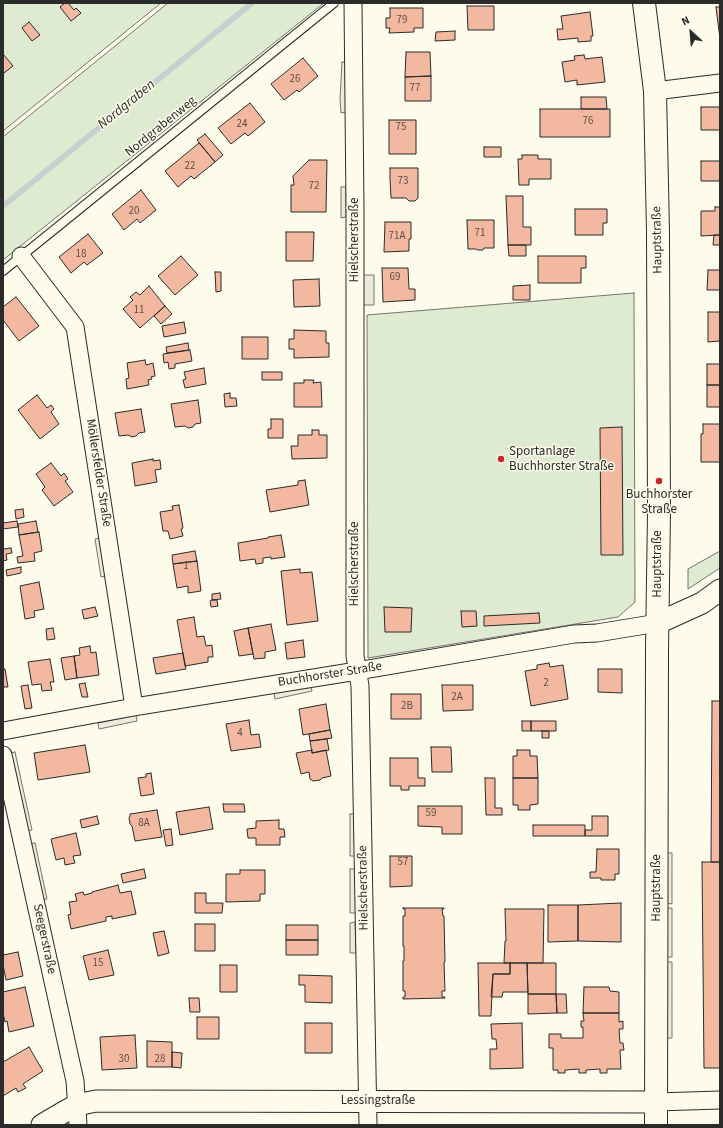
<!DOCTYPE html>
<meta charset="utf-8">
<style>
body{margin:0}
#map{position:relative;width:723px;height:1128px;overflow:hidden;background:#fdfbea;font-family:"Source Sans 3",sans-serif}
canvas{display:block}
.frame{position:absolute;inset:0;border:4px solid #2b2b2b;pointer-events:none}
.north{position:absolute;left:671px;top:12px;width:40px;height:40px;-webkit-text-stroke:3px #fdfbea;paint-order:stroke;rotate:334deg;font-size:11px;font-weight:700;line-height:16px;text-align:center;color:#2b2b2b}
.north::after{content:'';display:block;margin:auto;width:14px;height:18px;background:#2b2b2b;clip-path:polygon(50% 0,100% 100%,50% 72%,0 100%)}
</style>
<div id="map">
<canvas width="723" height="1128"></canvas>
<div class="frame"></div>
<div class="north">N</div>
</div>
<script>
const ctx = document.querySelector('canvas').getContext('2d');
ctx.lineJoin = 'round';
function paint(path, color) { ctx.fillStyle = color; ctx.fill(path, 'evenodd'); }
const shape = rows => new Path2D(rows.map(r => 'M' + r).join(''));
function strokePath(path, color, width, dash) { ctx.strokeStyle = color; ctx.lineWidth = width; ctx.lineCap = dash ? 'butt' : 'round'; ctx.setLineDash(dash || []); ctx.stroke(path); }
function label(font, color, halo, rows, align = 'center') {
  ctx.font = font + ' "Source Sans 3",sans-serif'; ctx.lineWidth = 3; ctx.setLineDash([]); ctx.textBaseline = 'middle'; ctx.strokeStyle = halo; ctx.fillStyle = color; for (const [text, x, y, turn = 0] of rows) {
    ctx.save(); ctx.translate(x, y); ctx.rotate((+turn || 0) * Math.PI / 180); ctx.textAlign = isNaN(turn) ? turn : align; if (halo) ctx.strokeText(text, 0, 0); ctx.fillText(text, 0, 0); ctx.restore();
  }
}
const green = shape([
 [3,3,161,3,3,131,3,3],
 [168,3,324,3,3,260,3,137,168,3],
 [634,293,635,602,618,617,368,658,367,315,634,293],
 [720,551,720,568,688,589,688,569,720,551]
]);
paint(green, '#deebd1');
strokePath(green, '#74746e', 1);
const parking = shape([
 [342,62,347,62,346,112,341,113,340,99,342,62],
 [341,187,346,187,346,217,341,218,341,187],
 [360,275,374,275,374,305,360,305,360,275],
 [100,538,106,576,101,577,95,539,100,538],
 [311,686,312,691,275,699,274,693,311,686],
 [136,715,137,721,99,729,98,723,136,715],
 [15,752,32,830,27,831,10,753,15,752],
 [350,814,355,814,355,856,350,856,350,814],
 [35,843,47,899,41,900,29,844,35,843],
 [666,853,672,853,672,904,666,903,666,853],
 [350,869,355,869,356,913,350,913,350,869],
 [666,908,672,908,672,957,666,957,666,908],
 [355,922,356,953,350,953,350,923,355,922],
 [666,962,672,962,672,1038,667,1038,666,962]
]);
paint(parking, '#eceadb');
strokePath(parking, '#74746e', 1);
strokePath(shape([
 [3,206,252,3]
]), '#c7d0d0', 5.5);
const building = shape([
 [65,3,68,3,74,10,76,8,81,13,71,21,60,7,65,3],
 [467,6,494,6,494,30,468,30,467,6],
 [716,7,720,7,720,39,716,7],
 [390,8,423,8,423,28,414,28,414,32,389,33,390,28,386,28,386,18,390,18,390,8],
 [590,12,593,36,591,36,591,41,578,42,578,38,558,40,557,29,563,29,561,16,590,12],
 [29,22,40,35,32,41,22,28,29,22],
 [455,31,455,40,435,41,436,32,455,31],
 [406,52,430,52,431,76,405,77,406,52],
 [3,54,13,66,4,73,3,71,3,54],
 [584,55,585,59,602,57,605,82,577,85,577,80,565,82,562,62,575,60,574,56,584,55],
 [303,58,318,76,299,92,297,90,284,100,271,84,303,58],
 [431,76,431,101,405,101,405,77,431,76],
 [581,97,606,97,607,109,581,109,581,97],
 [250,103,265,122,248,136,245,133,231,144,218,128,250,103],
 [701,107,720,107,720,130,701,130,701,107],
 [540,109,610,109,610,137,540,137,540,109],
 [389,120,416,120,416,154,389,154,389,120],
 [205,134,223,155,215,162,197,140,205,134],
 [199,143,215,162,194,179,191,176,178,187,165,171,199,143],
 [484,147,501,147,501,157,484,157,484,147],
 [522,155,538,155,538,159,551,159,551,179,529,179,529,185,519,185,518,159,522,159,522,155],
 [309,160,327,160,326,212,291,212,291,185,294,185,293,176,309,160],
 [701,161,720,161,720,181,701,181,701,161],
 [390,168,418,168,418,198,415,201,409,201,406,198,391,198,390,178,390,168],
 [141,190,156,210,140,223,137,219,124,230,112,214,141,190],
 [506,196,523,196,523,227,531,227,531,245,508,245,506,196],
 [715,207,720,207,720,235,701,236,701,211,715,211,715,207],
 [575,209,607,209,607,223,603,223,603,235,575,235,575,209],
 [467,220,494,220,494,248,484,248,483,250,478,250,476,249,468,249,467,220],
 [385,222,411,222,411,239,409,239,409,251,384,252,385,222],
 [286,232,314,232,313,261,286,261,286,232],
 [88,234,103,253,87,265,84,262,71,273,59,257,88,234],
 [714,235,720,235,720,245,713,245,714,235],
 [508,245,526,245,526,256,509,256,508,245],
 [181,256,198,275,175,295,158,276,181,256],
 [538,256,586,256,586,268,581,268,581,283,538,283,538,256],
 [382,268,408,268,409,289,415,289,415,300,383,302,382,268],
 [708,270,720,270,720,290,707,290,708,270],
 [215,272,221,272,221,291,216,292,215,272],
 [319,279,320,306,294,307,293,280,319,279],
 [530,285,530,300,513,300,513,286,530,285],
 [149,286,165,306,140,328,123,309,133,300,130,297,136,292,140,295,149,286],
 [16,297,39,326,19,341,3,320,3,307,16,297],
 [165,306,172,314,161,324,154,316,165,306],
 [708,312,720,312,720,341,708,342,708,312],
 [184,322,186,333,164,337,162,326,184,322],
 [294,330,326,331,326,343,329,343,329,357,294,358,294,349,289,349,289,339,294,339,294,330],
 [242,337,268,337,268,359,242,359,242,337],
 [188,343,189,350,167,353,166,347,188,343],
 [190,350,192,361,175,364,175,368,169,369,168,362,164,363,163,354,190,350],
 [145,360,146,365,153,363,155,376,151,377,152,379,148,380,149,385,127,389,126,379,129,378,127,363,145,360],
 [707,364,720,364,720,385,707,385,707,364],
 [204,368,206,384,185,388,183,380,186,379,184,372,204,368],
 [262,372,282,372,282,380,262,380,262,372],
 [304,380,314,380,313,383,321,382,322,407,294,407,294,383,304,383,304,380],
 [707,385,720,385,720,407,707,407,707,385],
 [230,393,230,398,236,398,237,406,225,407,224,394,230,393],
 [37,395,47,408,51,405,54,409,51,412,59,424,40,439,18,410,37,395],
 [198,400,201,423,195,424,193,427,188,428,185,426,175,427,171,404,198,400],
 [141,409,145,432,139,433,136,436,132,437,128,435,119,436,115,413,141,409],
 [271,419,283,419,283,438,268,438,268,429,271,429,271,419],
 [703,424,720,424,720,462,701,462,701,434,703,434,703,424],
 [622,427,623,555,601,555,600,428,622,427],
 [312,430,319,430,319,435,327,435,327,458,292,459,291,446,298,446,298,435,312,435,312,430],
 [153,459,153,461,160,460,161,469,155,470,157,482,135,486,132,463,153,459],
 [51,463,61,476,64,473,68,479,65,481,73,492,54,506,42,490,45,487,36,474,51,463],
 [305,480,309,505,270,512,266,490,298,485,298,481,305,480],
 [179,505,183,528,181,529,183,536,170,539,168,531,163,531,160,512,173,510,172,506,179,505],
 [23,509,24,517,16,519,15,510,23,509],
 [17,521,18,527,3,529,3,523,17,521],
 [36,521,38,532,19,535,18,524,36,521],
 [39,532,42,551,34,553,35,561,18,563,17,557,23,556,19,535,39,532],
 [281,535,285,557,271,559,271,557,263,558,263,563,256,564,255,559,240,561,238,543,268,538,268,537,281,535],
 [11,548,12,553,6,554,7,560,3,561,3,549,11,548],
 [195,551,197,561,173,564,172,555,195,551],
 [197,561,201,591,188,593,188,586,177,588,173,564,197,561],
 [21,567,21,573,7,576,6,570,21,567],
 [300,569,300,573,312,572,318,621,287,625,281,571,300,569],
 [39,582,44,609,34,611,35,617,25,619,20,586,39,582],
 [220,593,221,599,212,600,212,594,220,593],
 [212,600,217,600,218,606,211,607,210,601,212,600],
 [95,607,98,616,84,619,82,610,95,607],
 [384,607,412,608,411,632,385,632,384,607],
 [461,611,476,611,477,626,462,627,461,611],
 [539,613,540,623,484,626,484,616,539,613],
 [194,617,197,637,204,636,206,646,212,645,213,657,208,657,208,662,185,666,177,620,194,617],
 [271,624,276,650,265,652,265,658,254,659,248,628,271,624],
 [53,628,55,639,47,640,46,629,53,628],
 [248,628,253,654,239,656,234,631,248,628],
 [303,640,305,657,287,659,285,643,303,640],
 [90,646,91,653,96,652,99,675,77,678,74,656,80,655,79,648,90,646],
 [183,653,186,669,156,674,153,658,183,653],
 [74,656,77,678,65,680,61,658,74,656],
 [50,659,54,682,50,682,52,690,42,691,41,684,32,685,28,662,50,659],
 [549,663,550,667,563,665,568,699,531,706,525,671,537,669,537,665,549,663],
 [3,669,5,669,8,687,3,687,3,669],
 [598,669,622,669,622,693,598,692,598,669],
 [85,683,88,697,82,697,79,684,85,683],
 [28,685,32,708,25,709,21,686,28,685],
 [442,685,473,685,473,710,443,711,442,685],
 [391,694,421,694,421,719,391,719,391,694],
 [712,701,720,701,720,862,711,862,712,701],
 [326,704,330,730,303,735,299,709,326,704],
 [249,720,251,735,259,734,261,747,231,751,226,724,249,720],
 [522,721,531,721,531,731,522,731,522,721],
 [531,721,556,721,556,731,531,731,531,721],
 [330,730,332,738,310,741,309,734,330,730],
 [542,731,549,731,549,738,542,738,542,731],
 [327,739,329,750,312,753,310,741,327,739],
 [85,745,90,772,38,780,34,753,85,745],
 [431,747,451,747,452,772,432,772,431,747],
 [312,750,312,753,326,750,331,776,322,778,320,780,313,781,310,779,309,772,301,774,296,753,312,750],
 [517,750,530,750,530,756,537,756,538,778,513,778,513,756,517,756,517,750],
 [390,758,418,758,418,778,425,778,425,786,409,786,409,790,401,790,401,786,390,786,390,758],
 [151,773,154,794,141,796,138,778,146,777,146,774,151,773],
 [485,778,495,778,495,808,502,808,502,815,486,815,485,778],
 [513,778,538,778,538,804,530,805,530,810,518,810,518,805,513,805,513,778],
 [223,804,244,804,245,812,224,812,223,804],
 [418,806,462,806,462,834,442,834,442,827,418,826,418,806],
 [209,807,213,829,180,835,176,812,209,807],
 [157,810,162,837,135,841,132,826,130,824,129,818,130,816,130,814,157,810],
 [97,816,99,824,82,828,80,820,97,816],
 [592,816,608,816,608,836,585,836,585,830,592,830,592,816],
 [279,820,279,829,284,829,285,837,280,837,280,845,256,845,256,838,248,838,247,829,256,828,256,821,279,820],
 [533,825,585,825,585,836,533,836,533,825],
 [171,829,173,845,166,846,163,830,171,829],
 [76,833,81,855,73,856,75,863,65,865,64,858,56,860,51,839,76,833],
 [597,849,619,849,619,874,615,874,615,880,601,880,601,878,590,878,590,872,596,872,597,849],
 [390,856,412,856,412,886,390,887,390,856],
 [702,862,720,862,720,1068,704,1068,702,862],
 [144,869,146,878,123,883,121,874,144,869],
 [240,870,265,870,265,894,260,894,260,901,226,902,226,874,240,874,240,870],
 [118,885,120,893,131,891,136,914,112,919,112,916,106,917,106,921,71,929,68,915,71,914,69,902,77,901,75,894,83,892,84,895,92,893,92,892,118,885],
 [195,893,206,893,206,903,223,903,222,913,195,913,195,893],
 [621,903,621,942,578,941,578,905,621,903],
 [548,905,578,905,578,941,548,942,548,905],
 [403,908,444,908,444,909,442,909,443,916,444,916,445,962,444,962,445,991,442,991,442,997,445,997,445,998,403,999,403,997,405,997,405,991,403,991,403,961,404,961,404,946,403,946,403,916,405,916,405,909,403,909,403,908],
 [505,909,544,909,543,963,504,963,505,941,506,941,505,909],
 [195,924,215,924,215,951,195,951,195,924],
 [286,925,318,925,318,940,286,940,286,925],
 [164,931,169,953,158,956,153,933,164,931],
 [286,940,318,940,318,955,286,955,286,940],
 [108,950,114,975,89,980,83,956,108,950],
 [18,952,23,976,6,980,3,965,3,955,18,952],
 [478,963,510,963,510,974,493,974,491,1016,479,1016,478,963],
 [510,963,527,963,528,992,503,992,502,997,491,997,493,974,510,974,510,963],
 [527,963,556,963,556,994,528,994,527,963],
 [220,965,237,965,237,992,220,992,220,965],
 [299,975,332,976,332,1003,305,1002,305,985,299,985,299,975],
 [25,987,34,1026,9,1032,7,1021,5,1022,3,1013,3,992,25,987],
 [584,987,609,987,610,991,619,992,619,1013,583,1013,584,987],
 [528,994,556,994,557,1013,528,1014,528,994],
 [556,994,566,994,567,1013,557,1013,556,994],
 [189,998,199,998,200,1012,190,1012,189,998],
 [583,1013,619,1013,619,1022,623,1021,623,1029,619,1029,620,1043,623,1043,624,1050,620,1050,621,1069,607,1069,607,1073,600,1073,600,1069,586,1070,586,1073,579,1073,579,1069,565,1070,565,1073,558,1073,558,1070,553,1070,553,1048,549,1048,549,1034,561,1034,561,1038,583,1038,583,1027,581,1027,581,1021,584,1021,583,1013],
 [197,1017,219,1017,219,1039,197,1039,197,1017],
 [305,1023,332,1023,332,1053,305,1053,305,1023],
 [522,1023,523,1068,490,1069,490,1049,497,1049,496,1039,492,1039,491,1024,522,1023],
 [135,1035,137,1068,102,1070,100,1037,135,1035],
 [147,1041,172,1042,172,1067,147,1067,147,1041],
 [29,1047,43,1071,23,1084,26,1088,18,1092,16,1088,3,1096,3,1062,29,1047],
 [172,1052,182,1053,181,1068,172,1067,172,1052]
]);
paint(building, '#f2b8a0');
strokePath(building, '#2b2b2b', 1);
const service = shape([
 [3,271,334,3]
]);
const minor = shape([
 [353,3,355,209,355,656,360,686,368,1125],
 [655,91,720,83],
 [21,256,75,327,134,707],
 [3,731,134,707,357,671,574,634,597,633,658,623],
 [3,755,75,1081,78,1125],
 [656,1102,720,1100]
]);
const tertiary = shape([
 [658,623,702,603,720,590],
 [42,1125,64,1112,77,1105,96,1101,656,1102]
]);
const secondary = shape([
 [644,3,655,91,658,232,659,512,657,650,656,1125]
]);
strokePath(service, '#2b2b2b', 10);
strokePath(minor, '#2b2b2b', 19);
strokePath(tertiary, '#2b2b2b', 23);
strokePath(secondary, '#2b2b2b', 24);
strokePath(service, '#fdfbea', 8);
strokePath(minor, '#fdfbea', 17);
strokePath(tertiary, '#fdfbea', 21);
strokePath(secondary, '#fdfbea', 22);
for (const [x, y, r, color] of [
 [501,459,4,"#c62828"],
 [659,481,4,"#c62828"]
]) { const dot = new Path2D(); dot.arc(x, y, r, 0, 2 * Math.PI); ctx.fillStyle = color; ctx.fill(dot); strokePath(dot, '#fdfbea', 1.5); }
label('11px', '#5d4e48', null, [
 ["79",402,21],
 ["26",295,80],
 ["77",415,89],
 ["76",588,122],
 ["24",242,125],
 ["75",401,128],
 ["22",190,167],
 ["73",403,182],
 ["72",314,187],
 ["20",134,212],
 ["71",480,234],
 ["71A",397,237],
 ["18",81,255],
 ["69",395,278],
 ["11",139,311],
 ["1",186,567],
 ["2",546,684],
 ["2A",457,698],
 ["2B",407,707],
 ["4",240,734],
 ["59",431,814],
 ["8A",144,824],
 ["57",403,863],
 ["15",98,964],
 ["30",124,1060],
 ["28",160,1060]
]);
label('13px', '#2b2b2b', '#fdfbea', [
 ["Nordgrabenweg",161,127,-39],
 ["Hielscherstraße",355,240,-90],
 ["Hauptstraße",658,240,-91],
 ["Möllersfelder Straße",98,473,81],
 ["Hielscherstraße",355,564,-90],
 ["Hauptstraße",658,564,-90],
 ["Buchhorster Straße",330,675,-9],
 ["Hielscherstraße",364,888,-91],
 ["Hauptstraße",657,888,-90],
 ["Seegerstraße",44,939,78],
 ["Lessingstraße",378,1101]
]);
label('13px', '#2b2b2b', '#fdfbea', [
 ["Sportanlage",509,452],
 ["Buchhorster Straße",509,467],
 ["Buchhorster",659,495,"center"],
 ["Straße",659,510,"center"]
], 'left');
label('italic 14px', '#2b2b2b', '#fdfbea', [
 ["Nordgraben",127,105,-39]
]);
</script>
